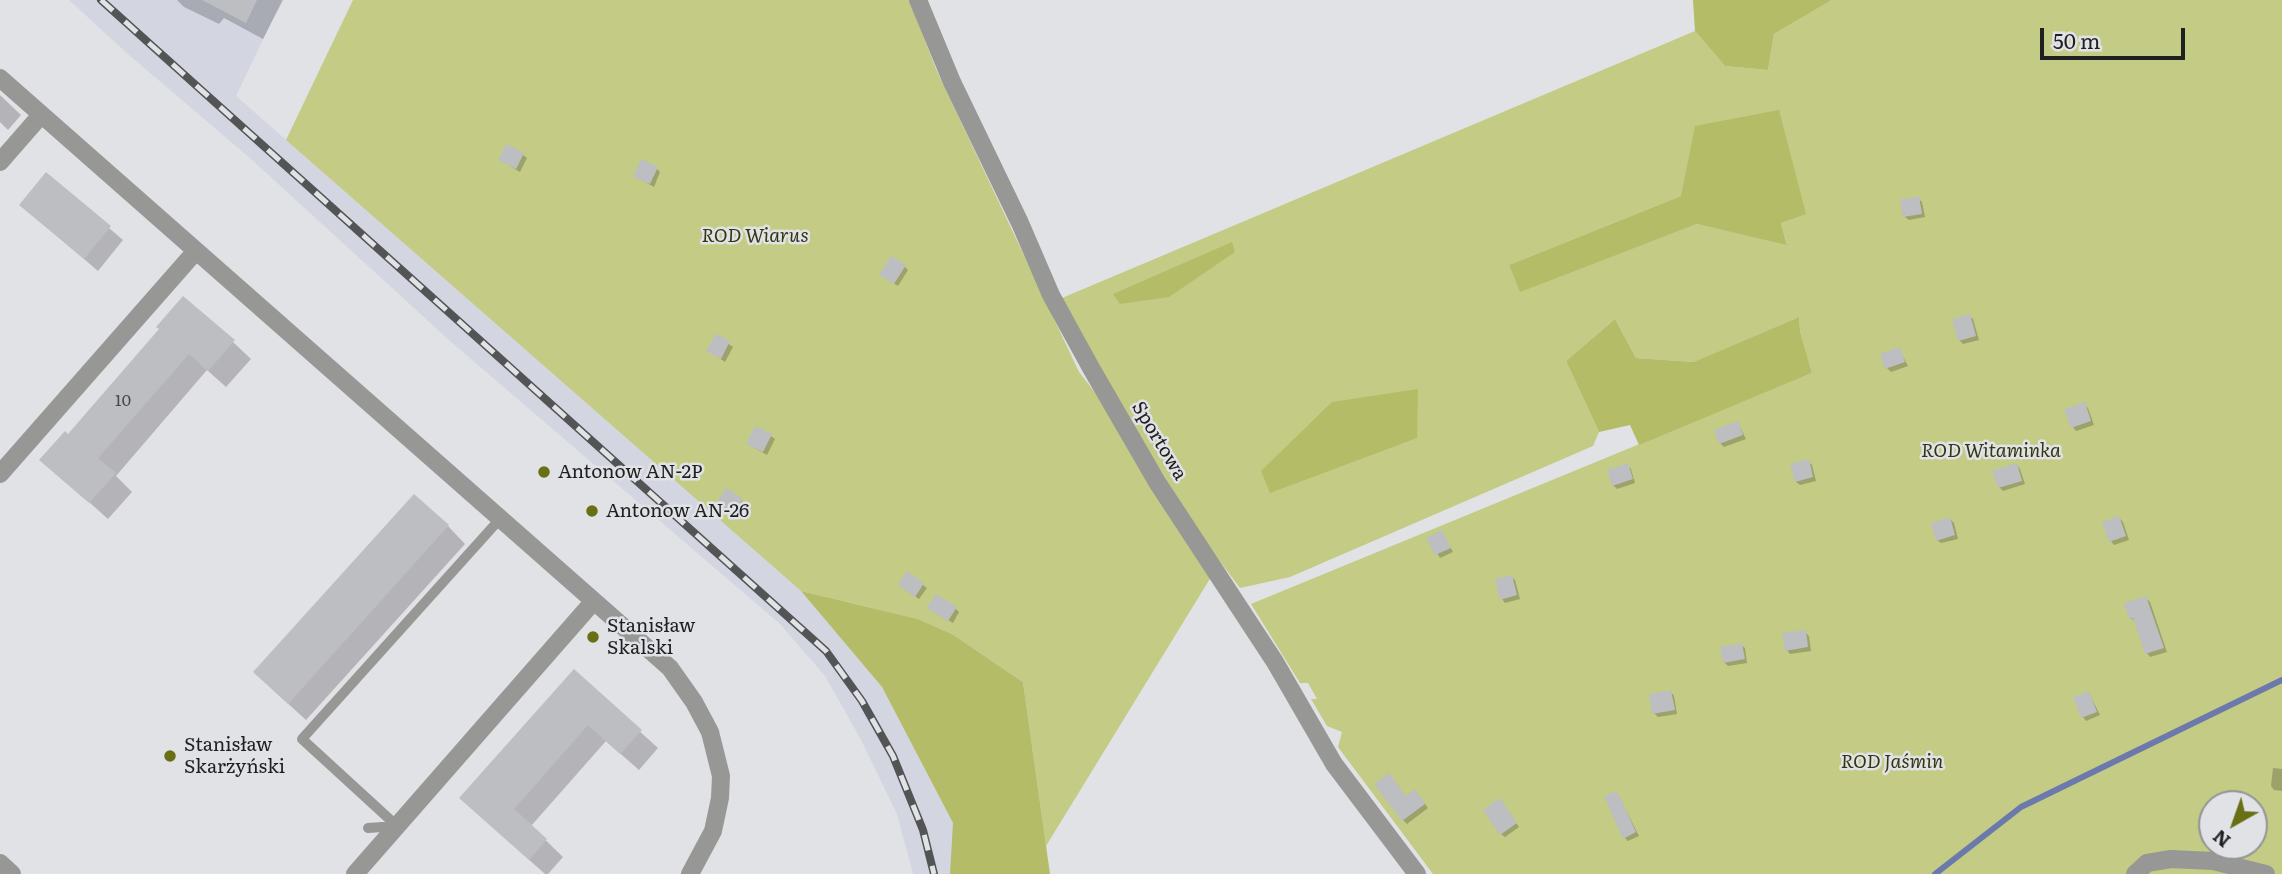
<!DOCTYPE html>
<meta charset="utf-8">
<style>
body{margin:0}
#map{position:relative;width:2282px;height:874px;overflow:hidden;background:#e1e2e6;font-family:Literata,serif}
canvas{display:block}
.north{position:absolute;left:2198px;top:790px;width:70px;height:70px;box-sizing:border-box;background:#e1e2e6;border:2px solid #939497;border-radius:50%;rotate:220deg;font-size:19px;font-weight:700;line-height:28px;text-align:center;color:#1f2021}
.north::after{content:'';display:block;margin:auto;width:24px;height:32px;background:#696f14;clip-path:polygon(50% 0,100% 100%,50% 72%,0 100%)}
.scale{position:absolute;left:2040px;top:28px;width:145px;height:32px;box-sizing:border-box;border:4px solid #1f2021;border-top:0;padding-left:9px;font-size:21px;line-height:24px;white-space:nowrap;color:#1f2021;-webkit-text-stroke:5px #e1e2e6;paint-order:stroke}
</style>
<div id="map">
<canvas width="2282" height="874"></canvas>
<div class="north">N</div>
<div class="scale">50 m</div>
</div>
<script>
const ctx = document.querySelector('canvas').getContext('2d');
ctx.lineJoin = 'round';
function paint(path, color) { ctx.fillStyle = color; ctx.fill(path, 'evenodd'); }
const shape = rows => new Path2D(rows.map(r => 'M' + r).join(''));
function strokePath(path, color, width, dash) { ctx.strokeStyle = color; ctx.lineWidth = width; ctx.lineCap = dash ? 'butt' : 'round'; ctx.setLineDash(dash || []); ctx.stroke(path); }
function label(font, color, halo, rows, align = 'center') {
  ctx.font = font + ' Literata,serif'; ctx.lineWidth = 5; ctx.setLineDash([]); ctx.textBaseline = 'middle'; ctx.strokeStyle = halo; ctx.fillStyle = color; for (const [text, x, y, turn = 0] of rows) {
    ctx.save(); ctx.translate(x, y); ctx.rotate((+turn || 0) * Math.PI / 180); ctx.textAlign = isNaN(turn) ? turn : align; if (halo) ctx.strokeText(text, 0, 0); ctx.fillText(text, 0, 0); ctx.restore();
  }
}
paint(shape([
 [69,0,282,0,236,96,801,591,882,687,953,823,964,874,913,874,897,814,859,736,825,676,780,624,450,341,251,159,129,55]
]), '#d3d6e1');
paint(shape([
 [353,0,909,0,936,69,1079,372,1097,395,1211,577,1046,846,1023,682,952,634,918,619,801,591,286,140],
 [1832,0,2282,0,2282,874,1433,874,1338,747,1342,732,1327,726,1311,699,1317,699,1308,683,1300,683,1251,604,1812,373,1800,331,1799,317,1695,362,1636,358,1615,319,1566,361,1599,432,1593,446,1290,577,1240,588,1200,535,1123,409,1062,298,1695,31,1725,66,1768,70,1774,34],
 [1681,196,1806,213,1781,223,1787,244,1697,224,1520,291,1509,265],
 [2212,804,2254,804,2254,846,2212,846]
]), '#c3cb85');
paint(shape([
 [1693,0,1832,0,1774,34,1768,70,1725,66,1695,31],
 [1779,110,1806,214,1781,223,1787,245,1697,224,1520,292,1509,265,1681,196,1695,126],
 [1232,242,1235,252,1169,297,1120,304,1113,294],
 [1799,317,1800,331,1812,373,1639,445,1630,425,1599,432,1566,361,1615,319,1636,358,1694,362],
 [1418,389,1417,438,1270,493,1261,471,1332,402],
 [801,591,918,619,952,634,1023,682,1050,874,950,874,953,823,882,687]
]), '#b4bc68');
paint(shape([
 [177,0,283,0,263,39,224,18,219,24,184,7],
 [0,95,21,115,8,130,0,122],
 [523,155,527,158,520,172,500,160],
 [657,169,660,172,654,187,635,176],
 [46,174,123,240,98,271,21,205],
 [1918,198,1922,202,1925,217,1909,220,1905,217],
 [904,266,908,270,898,286,885,278],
 [1969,316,1973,319,1979,340,1963,344,1959,340],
 [161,330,233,342,251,359,226,387,207,370,116,476,132,492,108,519,42,460,69,436],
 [717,336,733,347,725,362,709,351],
 [1899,349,1908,366,1891,372,1887,368],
 [2084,404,2088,408,2094,425,2076,431,2073,427],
 [1738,423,1746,439,1724,447,1720,443],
 [771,436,775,439,767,455,748,444],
 [1808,461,1812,465,1816,481,1800,485,1796,482],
 [1627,465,1631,469,1635,483,1617,489,1613,485],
 [2017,465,2020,469,2025,484,2003,491,1999,487],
 [742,501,746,505,738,515,723,505],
 [2119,518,2123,522,2129,540,2114,545,2111,541],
 [1950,519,1954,523,1958,539,1941,543,1937,540],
 [448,526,465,544,306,720,272,689],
 [1442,532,1453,552,1440,558,1429,539],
 [907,574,927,588,919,599,904,588],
 [1511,577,1515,580,1520,599,1505,603,1502,599],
 [2146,598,2150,602,2167,652,2150,657,2147,653,2136,621,2130,618],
 [955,608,959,612,953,623,933,611],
 [1805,632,1809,636,1811,651,1790,654,1787,650],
 [1741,645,1745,648,1747,663,1728,666,1724,662],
 [574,672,658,748,639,770,606,741,531,826,563,857,548,874,545,874,479,815],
 [1671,692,1674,696,1677,714,1658,717,1654,713],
 [2089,693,2100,715,2086,721,2083,717],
 [2273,768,2282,769,2282,791,2274,790,2271,786],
 [1617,793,1639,836,1628,841,1625,838],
 [1418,795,1428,808,1407,824,1403,820,1406,798],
 [1503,804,1519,827,1505,837,1501,834]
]), '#0003');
strokePath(shape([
 [1935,874,2021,807,2282,680]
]), '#6b79ac', 6);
paint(shape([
 [202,0,257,0,246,23],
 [506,144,524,153,516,169,498,160],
 [641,159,658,167,650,184,633,177],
 [46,172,111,226,84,259,19,205],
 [1919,196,1922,214,1903,217,1900,200],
 [891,256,906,265,894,284,879,275],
 [183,296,235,340,208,371,189,354,98,458,116,473,89,503,39,460,65,431,68,434,159,329,156,327],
 [1970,314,1976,336,1958,341,1952,319],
 [716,334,730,341,721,359,706,351],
 [1900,347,1905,362,1885,369,1880,354],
 [2085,402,2091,421,2071,428,2064,409],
 [1738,421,1743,435,1719,444,1714,430],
 [755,426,772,434,763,452,746,444],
 [1809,459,1813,477,1795,482,1790,464],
 [1628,463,1633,479,1612,486,1607,470],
 [2017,463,2022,481,1998,488,1992,471],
 [726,488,743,499,734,513,717,502],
 [414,494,449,525,288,704,253,672],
 [2119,516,2126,536,2109,542,2102,522],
 [1950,517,1955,535,1936,541,1931,523],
 [1442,530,1451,548,1435,555,1426,538],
 [907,571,924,583,915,597,898,585],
 [1512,575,1517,595,1500,600,1495,579],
 [936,594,957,607,948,621,927,608],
 [2146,596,2164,648,2145,654,2133,618,2129,619,2124,603],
 [1806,630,1808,647,1785,651,1782,633],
 [1742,643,1745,659,1723,663,1720,647],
 [574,669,642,730,620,754,588,725,514,809,547,839,529,860,459,798],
 [1671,690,1675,710,1652,714,1649,694],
 [2089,691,2097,712,2081,718,2073,697],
 [1389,773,1406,796,1415,789,1425,804,1402,821,1374,784],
 [1617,791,1636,832,1623,839,1604,796],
 [1500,798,1517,823,1500,835,1483,810]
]), '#bdbec2');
strokePath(shape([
 [368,828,397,826,302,739,499,520]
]), '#979795', 10);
strokePath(shape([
 [918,0,952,82,1020,223,1051,295,1091,368,1157,482,1275,662,1334,764,1417,874],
 [0,78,670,668,694,702,710,732,721,776,720,798,713,831,690,874],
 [0,162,41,115],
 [0,474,195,252],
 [0,863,12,874],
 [355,874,593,602],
 [2135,874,2147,863,2171,859,2213,861,2266,874]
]), '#979795', 18);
const rail = shape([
 [101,0,826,651,862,701,893,756,923,830,934,874]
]);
strokePath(rail, '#535455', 8);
strokePath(rail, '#e1e2e6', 5, [16]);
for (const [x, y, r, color] of [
 [544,472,7,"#696f14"],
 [592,511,7,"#696f14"],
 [593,637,7,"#696f14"],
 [170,756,7,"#696f14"]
]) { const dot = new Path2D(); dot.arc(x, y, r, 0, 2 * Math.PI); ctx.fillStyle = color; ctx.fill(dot); strokePath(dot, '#e1e2e6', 2.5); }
label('16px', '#464849', null, [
 ["10",123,401]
]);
label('italic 19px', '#343712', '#e1e2e6', [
 ["ROD Wiarus",755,236],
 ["ROD Witaminka",1991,451],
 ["ROD Jaśmin",1892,762]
]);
label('19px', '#1f2021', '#e1e2e6', [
 ["Sportowa",1159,441,59]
]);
label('19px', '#1f2021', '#e1e2e6', [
 ["Antonow AN-2P",558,472],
 ["Antonow AN-26",606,511],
 ["Stanisław",607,626],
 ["Skalski",607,648],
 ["Stanisław",184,745],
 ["Skarżyński",184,767]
], 'left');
</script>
